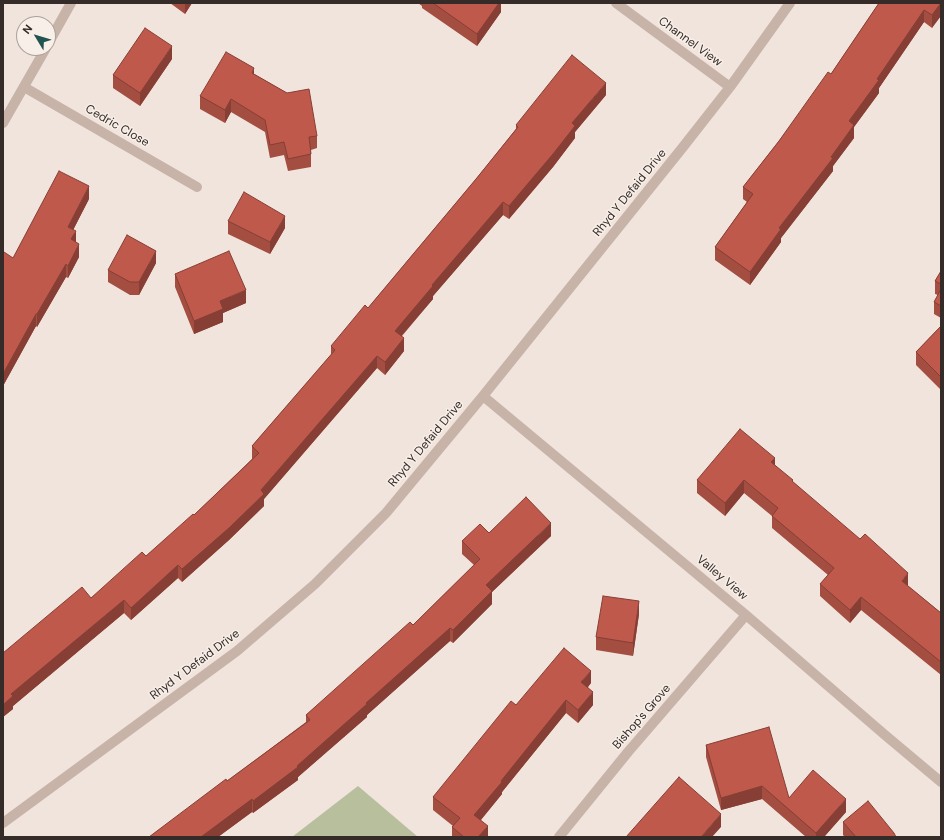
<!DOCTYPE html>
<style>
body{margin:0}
#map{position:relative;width:944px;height:840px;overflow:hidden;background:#f0e4dc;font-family:"DM Sans",sans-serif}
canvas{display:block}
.frame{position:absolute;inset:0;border:4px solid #352b28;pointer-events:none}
.north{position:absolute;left:16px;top:16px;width:40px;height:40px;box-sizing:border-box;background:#f8efe8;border:1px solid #aaa19b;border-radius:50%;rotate:308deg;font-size:11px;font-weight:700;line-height:16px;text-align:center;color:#352b28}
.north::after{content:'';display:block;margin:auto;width:14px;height:18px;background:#205451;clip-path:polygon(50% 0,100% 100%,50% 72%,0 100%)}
</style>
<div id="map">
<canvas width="944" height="840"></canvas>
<div class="frame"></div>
<div class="north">N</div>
</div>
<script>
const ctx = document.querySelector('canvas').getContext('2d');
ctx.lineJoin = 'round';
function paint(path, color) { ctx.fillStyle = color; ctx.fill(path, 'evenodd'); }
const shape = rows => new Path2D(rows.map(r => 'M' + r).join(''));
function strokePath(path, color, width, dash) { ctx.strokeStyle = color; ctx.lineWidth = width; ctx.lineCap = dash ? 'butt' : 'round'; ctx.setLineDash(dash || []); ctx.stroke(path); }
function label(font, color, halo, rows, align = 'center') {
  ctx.font = font + ' "DM Sans",sans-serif'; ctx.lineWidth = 3; ctx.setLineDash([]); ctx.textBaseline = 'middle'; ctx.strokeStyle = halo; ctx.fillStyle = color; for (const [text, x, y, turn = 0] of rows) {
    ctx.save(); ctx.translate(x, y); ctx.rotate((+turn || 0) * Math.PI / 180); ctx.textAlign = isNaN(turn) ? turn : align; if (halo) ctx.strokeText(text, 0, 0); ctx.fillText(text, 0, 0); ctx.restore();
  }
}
paint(shape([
 [358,786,418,837,292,837]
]), '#b8bf9d');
strokePath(shape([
 [616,3,730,87],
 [48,44,71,3],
 [24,87,197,187],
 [3,123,46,48],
 [483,396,746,615,885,735,941,782],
 [3,823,237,651,315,584,386,513,483,396,683,147,730,87,790,3],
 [559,837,628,752,746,615]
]), '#c8b3a9', 10);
paint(shape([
 [170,3,192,3,185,14],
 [418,3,501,3,501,12,477,46,422,8,422,6],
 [879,3,941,3,932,28,924,22,879,88,879,93,854,127,854,138,833,166,833,171,781,238,781,242,750,285,715,260,715,247,747,202,743,199,743,187,831,74],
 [172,59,140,106,113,88,113,75],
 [254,74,287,93,317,136,317,148,311,150,311,167,288,171,284,155,270,158,265,132,231,112,225,123,200,109,200,96],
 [606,95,575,132,575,138,553,167,509,219,503,215,433,296,433,299,402,336,404,351,385,375,377,368,264,499,264,506,229,540,182,582,178,578,131,620,124,613,13,706,13,709,3,717,3,653,91,598,146,556,194,515,252,459,252,446,331,355,331,346,368,308,476,179,516,129,516,125],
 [89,199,73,230,79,257,68,278,66,277,37,327,36,326,3,386,3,392,13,258],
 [228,221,285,228,270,254,228,234],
 [156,263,139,295,130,295,108,282,108,270],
 [941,271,941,318,934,314,934,302,938,295,935,294,935,281],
 [175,274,246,303,223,313,223,322,194,334,175,287],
 [941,326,941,390,916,365,916,352],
 [775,465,793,482,908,586,941,613,941,675,861,610,850,623,820,596,820,584,828,575,772,528,772,516,744,493,725,516,697,493,697,480],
 [489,533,551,536,492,592,492,604,453,643,450,641,367,715,367,717,298,777,298,780,253,813,252,812,218,837,149,837,227,781,306,722,306,715,413,625,474,565,462,554,462,541],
 [639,614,633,656,596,650,596,637],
 [591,683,588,687,593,705,578,723,566,713,502,792,502,794,481,820,488,837,452,837,452,827,453,826,433,810,433,797,516,705],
 [706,745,789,798,846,812,824,837,806,837,762,799,721,810,706,757],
 [843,822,896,837,845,837,843,835]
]), '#a44d41');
paint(shape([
 [185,3,192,3,185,14],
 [499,3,501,3,501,12,477,46,477,34],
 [941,3,941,16,932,28,932,15],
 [924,10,924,22,879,88,879,93,854,127,854,138,833,166,833,171,781,238,781,242,750,285,750,272,779,228,831,157,849,121],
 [172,46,172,59,140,106,140,93],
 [254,68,254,81,252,73],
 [606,83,606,95,575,132,575,138,553,167,509,219,509,206,572,123],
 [231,99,231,112,225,123,225,110],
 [89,186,89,199,68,240,68,227],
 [503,202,503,215,433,296,433,299,395,343,395,331,432,285],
 [285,216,285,228,270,254,270,242],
 [76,231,76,244,71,239],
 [79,244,79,257,68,278,68,266],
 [156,251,156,263,139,295,139,282],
 [66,264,66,277,37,327,37,314],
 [246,290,246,303,223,313,223,322,194,334,194,321,220,301],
 [36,314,36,326,3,386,3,392,3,374],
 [404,338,404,351,385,375,385,362],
 [377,356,377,368,264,499,264,506,229,540,182,582,182,569,261,490],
 [775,458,775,470,771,462],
 [744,480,744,493,725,516,725,503],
 [551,523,551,536,492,592,492,604,453,643,453,630,486,585],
 [178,565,178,578,131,620,131,608],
 [908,573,908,586,902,594,902,581],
 [861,597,861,610,850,623,850,610],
 [124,600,124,613,13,706,13,709,3,717,3,705,11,694],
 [639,601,639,614,633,656,633,643],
 [450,628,450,641,367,715,367,717,298,777,298,780,253,813,253,801,297,766,366,703],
 [591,671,591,683,581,695,581,682],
 [593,692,593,705,578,723,578,710],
 [566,700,566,713,502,792,502,794,474,828,474,815,501,781],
 [762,786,762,799,721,810,721,798],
 [252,799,252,812,218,837,201,837],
 [846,799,846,812,824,837,816,837,816,833],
 [721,814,721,827,712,837,701,837],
 [488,826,488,837,478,837]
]), '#863e35');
const building = shape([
 [433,3,499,3,477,34,433,3],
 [879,3,941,3,932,15,924,10,877,79,879,80,849,121,854,125,831,157,833,158,779,228,781,229,750,272,715,247,753,194,743,187,779,141,828,72,831,74,879,3],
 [145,28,172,46,140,93,113,75,145,28],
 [226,52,254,68,252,73,287,93,309,89,317,136,309,137,311,154,288,159,284,142,270,145,265,120,231,99,225,110,200,96,226,52],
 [572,55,606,83,572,123,575,126,553,154,509,206,503,202,432,285,433,286,395,331,404,338,385,362,377,356,261,490,264,494,229,528,182,569,178,565,131,608,124,600,11,694,13,696,3,705,3,653,82,587,91,598,142,552,146,556,193,514,194,515,259,453,252,446,335,350,331,346,365,305,368,308,476,179,518,127,516,125,572,55],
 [59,171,89,186,68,227,76,231,71,239,79,244,68,266,66,264,37,314,36,314,3,374,3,254,4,252,13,258,59,171],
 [244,192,285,216,270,242,228,221,244,192],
 [127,235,156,251,139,282,130,282,108,270,127,235],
 [229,251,246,290,220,301,223,309,194,321,175,274,229,251],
 [941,271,941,284,935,281,941,271],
 [941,289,941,306,934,302,941,289],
 [941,326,941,377,916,352,941,326],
 [740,429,775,458,771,462,793,480,792,481,860,539,865,534,908,573,902,581,941,613,941,662,861,597,850,610,820,584,834,568,772,516,778,508,744,480,725,503,697,480,740,429],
 [526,497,551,523,486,585,492,591,453,630,450,628,366,703,367,704,297,766,298,767,253,801,252,799,201,837,149,837,226,779,227,781,310,720,306,715,410,622,413,625,480,559,462,541,480,524,489,533,526,497],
 [603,596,639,601,633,643,596,637,603,596],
 [564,648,591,671,581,682,593,692,578,710,566,700,501,781,502,782,474,815,488,826,478,837,464,837,452,827,460,818,433,797,511,701,516,705,564,648],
 [769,727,789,798,813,770,846,799,816,833,762,786,721,798,706,745,769,727],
 [679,777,721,814,701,837,626,837,679,777],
 [868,801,894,833,896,837,856,837,843,822,868,801]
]);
paint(building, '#bf594c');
strokePath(building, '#863e35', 1);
label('12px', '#352b28', '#f8efe8', [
 ["Channel View",690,42,36],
 ["Cedric Close",117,126,30],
 ["Rhyd Y Defaid Drive",630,193,-51],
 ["Rhyd Y Defaid Drive",426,444,-50],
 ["Valley View",722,578,40],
 ["Rhyd Y Defaid Drive",195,665,-37],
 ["Bishop's Grove",642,717,-49]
]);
</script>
